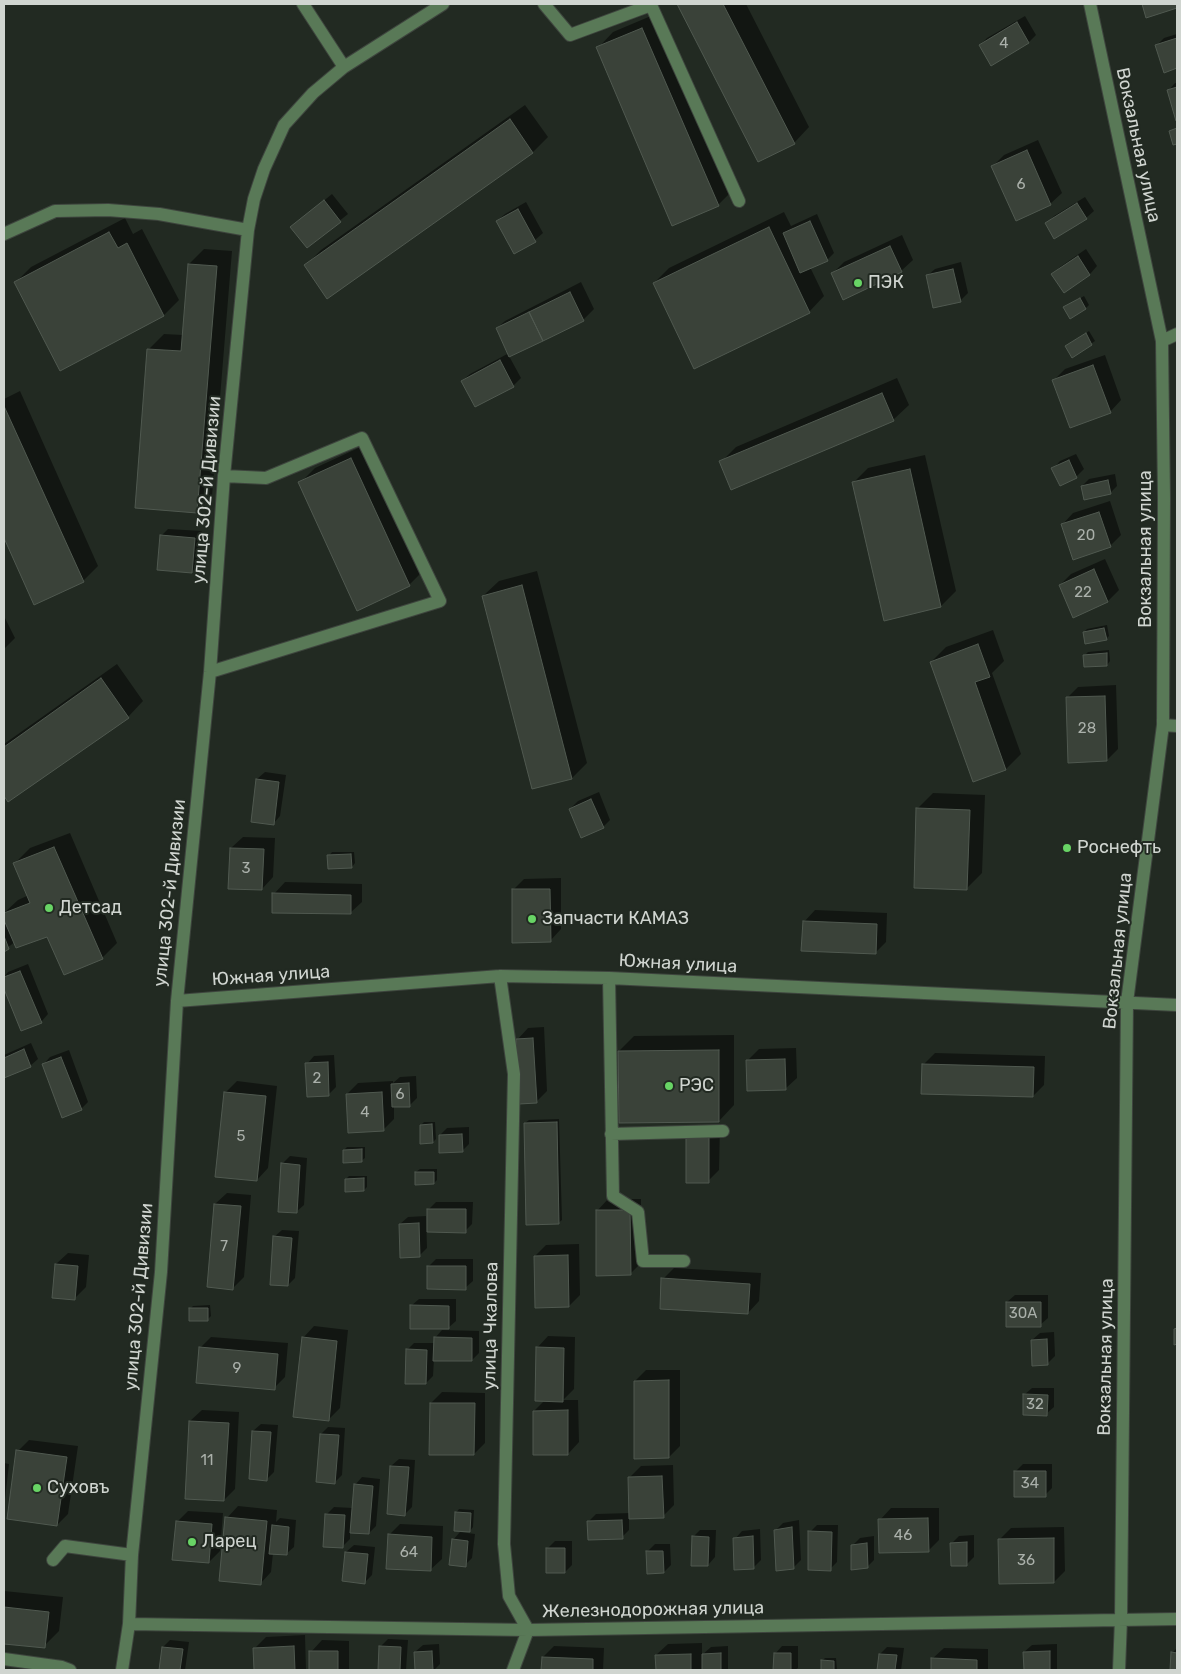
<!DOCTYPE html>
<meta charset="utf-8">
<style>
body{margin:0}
#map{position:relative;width:1181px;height:1674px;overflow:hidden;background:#222a22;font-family:Rubik,sans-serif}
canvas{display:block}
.frame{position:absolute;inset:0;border:5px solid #d0d5d0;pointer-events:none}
</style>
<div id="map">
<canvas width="1181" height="1674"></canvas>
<div class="frame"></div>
</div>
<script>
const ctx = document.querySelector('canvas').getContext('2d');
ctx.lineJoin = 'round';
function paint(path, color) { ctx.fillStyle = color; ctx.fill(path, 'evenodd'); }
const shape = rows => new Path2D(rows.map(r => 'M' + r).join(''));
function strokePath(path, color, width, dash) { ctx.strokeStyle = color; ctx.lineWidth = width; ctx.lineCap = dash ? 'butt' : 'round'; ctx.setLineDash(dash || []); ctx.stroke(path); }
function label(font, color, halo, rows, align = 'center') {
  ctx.font = font + ' Rubik,sans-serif'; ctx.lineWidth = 4; ctx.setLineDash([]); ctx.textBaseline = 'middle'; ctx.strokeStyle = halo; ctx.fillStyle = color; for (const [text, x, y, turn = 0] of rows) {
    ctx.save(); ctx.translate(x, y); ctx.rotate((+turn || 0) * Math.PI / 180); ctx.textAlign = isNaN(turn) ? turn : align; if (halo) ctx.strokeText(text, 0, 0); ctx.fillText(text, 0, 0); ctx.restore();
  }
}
paint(shape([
 [679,4,746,4,809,127,794,143,759,161],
 [658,13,733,190,718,205,598,48,613,32],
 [1025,16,1036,35,1029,42,991,64,980,45,987,38],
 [1177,34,1177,67,1165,71,1157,45,1164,38],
 [1175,83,1177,83,1177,119,1168,91],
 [525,105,548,137,533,152,328,297,306,265,321,250],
 [1038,140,1062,193,1050,204,993,166,1004,155],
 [332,194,348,214,307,247,292,227],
 [1085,197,1094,211,1086,218,1055,237,1047,223,1054,216],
 [526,202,543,233,535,240,514,252,497,221,505,214],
 [784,212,791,226,817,214,834,253,827,260,810,267,824,296,809,312,654,283,669,268],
 [125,218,133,234,142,229,179,300,164,315,61,369,16,282,31,267],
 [902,235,913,260,901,271,832,274,844,262],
 [204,249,232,251,212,496,197,512,136,507,149,349,164,334,183,335,189,264],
 [1086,249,1097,266,1090,274,1064,291,1053,274,1060,267],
 [961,262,968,293,960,301,927,276,935,269],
 [581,282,594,309,583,320,509,356,521,378,513,386,462,381,470,374,509,353,497,328,505,321],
 [1084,296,1089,305,1086,308,1065,307],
 [1089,331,1095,341,1073,356,1070,343],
 [1105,355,1121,400,1110,412,1054,380,1065,369],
 [897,378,909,405,893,420,721,462,736,447],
 [20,391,98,566,83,581,34,603,4,535,4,399],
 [367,444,424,570,409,585,300,483,315,468],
 [1076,454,1084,469,1076,477,1053,469,1060,461],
 [925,455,956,591,941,606,884,619,853,483,868,468],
 [1115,474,1117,486,1110,493,1082,486,1089,479],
 [1110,501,1121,535,1110,546,1062,525,1073,513],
 [168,529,202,531,199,564,192,572,161,536],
 [1105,559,1119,590,1108,601,1060,585,1071,574],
 [537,571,587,763,572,778,483,596,499,581],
 [4,616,15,638,4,649],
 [1107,625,1109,636,1106,639,1084,632,1087,629],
 [993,630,1004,661,992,673,1021,754,1006,769,973,781,931,662,946,647],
 [1109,650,1110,661,1107,665,1085,655,1088,652],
 [117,664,143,701,128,717,9,800,4,793,4,744],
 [1116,685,1118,749,1107,760,1067,698,1078,687],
 [265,772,286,775,280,816,273,824,257,779],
 [599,792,610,820,603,827,570,809,578,801],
 [933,793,985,795,982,873,967,888,918,808],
 [70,833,117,943,102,958,47,935,15,942,4,950,4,913,18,900,29,895,15,863,30,848],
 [243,837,275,838,273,877,262,889,231,848],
 [332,852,354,852,355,863,352,867,329,856],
 [561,878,561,929,550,941,513,890,524,879],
 [285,882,362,884,362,902,350,913,274,894],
 [815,910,887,913,886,942,875,953,804,922],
 [28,964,48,1014,41,1022,22,1030,4,986,4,977,8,972],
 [544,1027,547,1091,536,1102,517,1040,528,1028],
 [734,1035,734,1105,719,1121,619,1051,634,1036],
 [31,1043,38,1059,30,1066,4,1077,4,1055],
 [796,1048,797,1078,785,1089,747,1061,759,1049],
 [69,1050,88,1102,81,1109,43,1065,50,1057],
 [935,1053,1045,1056,1044,1085,1033,1096,923,1065],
 [334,1055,336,1087,329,1094,307,1064,314,1056],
 [416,1076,417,1098,409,1106,394,1106,394,1119,383,1130,347,1094,358,1083,393,1081,393,1083,400,1077],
 [237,1081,277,1086,268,1168,257,1180,225,1093],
 [559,1119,562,1220,558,1223,525,1123,529,1120],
 [424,1122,435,1122,436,1139,433,1142,421,1125],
 [720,1126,719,1170,708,1181,688,1137],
 [469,1127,469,1144,462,1151,440,1135,447,1128],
 [347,1147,365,1147,365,1158,361,1161,344,1150],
 [290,1156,307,1158,304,1205,296,1212,282,1164],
 [420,1169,437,1169,437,1180,434,1183,416,1172],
 [349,1176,367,1176,367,1187,364,1190,346,1179],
 [227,1193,251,1195,244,1277,233,1288,215,1204],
 [608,1199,641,1199,641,1263,630,1274,597,1211],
 [436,1202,473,1202,472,1224,465,1231,429,1209],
 [426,1216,427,1248,419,1256,400,1224,408,1217],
 [282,1230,299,1231,295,1278,288,1285,274,1237],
 [579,1244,580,1295,569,1306,535,1256,546,1245],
 [68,1253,89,1255,86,1287,74,1299,56,1264],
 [436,1259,473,1259,473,1281,465,1288,429,1266],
 [674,1268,761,1273,759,1301,748,1313,663,1279],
 [1015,1295,1048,1295,1048,1318,1040,1325,1007,1302],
 [419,1299,456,1299,456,1321,448,1328,411,1306],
 [210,1305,211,1316,207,1320,190,1309,193,1306],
 [314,1326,348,1330,340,1408,328,1420,303,1338],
 [442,1330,479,1331,479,1353,472,1360,434,1359,433,1376,426,1383,407,1350,414,1343,435,1343,435,1338],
 [1054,1332,1055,1356,1047,1364,1032,1340,1040,1333],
 [548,1336,575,1337,574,1389,563,1400,578,1400,579,1442,568,1454,534,1411,545,1400,537,1348],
 [211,1337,288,1343,285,1377,274,1388,200,1348],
 [646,1370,680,1370,680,1446,669,1457,635,1381],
 [1032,1388,1054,1388,1054,1407,1046,1414,1024,1395],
 [442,1392,485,1393,485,1443,474,1454,431,1403],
 [202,1410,239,1412,235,1489,224,1500,190,1421],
 [261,1424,278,1425,274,1472,267,1479,253,1431],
 [328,1427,345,1428,342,1475,335,1482,321,1434],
 [29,1440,78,1446,68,1514,57,1525,18,1451],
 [399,1459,415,1460,412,1507,405,1514,391,1466],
 [4,1463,9,1464,4,1508],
 [1023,1464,1052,1464,1052,1488,1045,1495,1016,1471],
 [673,1465,674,1505,663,1516,629,1518,629,1530,622,1537,589,1521,596,1514,631,1513,630,1477,641,1466],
 [362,1477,380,1479,376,1526,369,1533,350,1532,350,1539,342,1547,326,1515,334,1507,353,1508,355,1485],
 [238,1506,277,1510,276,1522,280,1518,296,1520,294,1547,286,1554,273,1553,271,1572,260,1584,227,1518],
 [891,1508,939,1508,939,1540,928,1551,880,1520],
 [459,1509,474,1510,473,1527,470,1531,456,1513],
 [188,1511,223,1513,220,1551,209,1562,177,1522],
 [799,1520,801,1560,793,1568,776,1530,783,1523],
 [400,1524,443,1526,442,1559,430,1570,389,1535],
 [817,1525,838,1525,837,1562,830,1569,810,1532],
 [1064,1527,1065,1571,1054,1582,1000,1539,1011,1528],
 [760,1529,761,1560,753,1568,735,1539,742,1531],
 [700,1530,716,1530,715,1557,708,1565,693,1537],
 [460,1532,475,1534,472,1558,465,1565,453,1540],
 [974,1535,974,1557,966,1565,952,1543,959,1536],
 [874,1536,874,1560,867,1567,853,1545,860,1538],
 [555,1541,572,1541,572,1565,565,1572,547,1549],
 [655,1544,670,1544,671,1565,664,1572,647,1552],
 [354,1545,375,1547,372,1575,365,1582,346,1552],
 [4,1591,63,1597,59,1631,44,1646,4,1642],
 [305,1635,306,1670,256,1670,255,1648,266,1637],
 [388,1639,408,1640,406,1670,379,1670,381,1646],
 [170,1640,189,1642,185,1670,160,1670,163,1647],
 [322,1640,349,1641,349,1670,310,1670,311,1652],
 [702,1643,702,1655,711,1647,728,1646,728,1670,657,1670,656,1655,668,1644],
 [439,1644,440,1664,434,1670,416,1670,415,1652,423,1645],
 [1057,1644,1057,1670,1025,1670,1024,1652,1032,1645],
 [554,1646,604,1648,603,1670,543,1670,543,1657],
 [782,1646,798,1646,798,1668,795,1670,774,1670,775,1654],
 [887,1647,904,1648,901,1670,879,1670,880,1654],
 [944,1648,988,1649,988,1670,932,1670,932,1659],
 [1177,1648,1177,1670,1171,1670,1172,1653],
 [825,1658,836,1658,837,1670,822,1670,822,1661]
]), '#0007');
const building = shape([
 [677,4,723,4,795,144,758,162,677,4],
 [1142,4,1177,4,1177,8,1146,18,1142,4],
 [1017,22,1029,43,991,66,979,45,1017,22],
 [642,28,719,206,672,226,596,47,642,28],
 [1177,38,1177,68,1164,73,1155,45,1177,38],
 [1177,87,1177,120,1176,121,1167,90,1177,87],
 [510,119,533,153,327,299,304,265,510,119],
 [1177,128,1177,144,1173,145,1169,131,1177,128],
 [1027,150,1051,205,1016,221,991,166,1027,150],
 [324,200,341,222,307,248,290,227,324,200],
 [1077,203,1087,219,1054,239,1045,223,1077,203],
 [518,209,536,242,514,254,496,221,518,209],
 [810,221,828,261,800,273,783,233,810,221],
 [769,227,810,313,694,369,653,283,769,227],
 [109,232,118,248,127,243,164,316,60,371,14,282,109,232],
 [890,246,902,272,843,300,831,273,890,246],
 [1078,256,1090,275,1064,293,1051,274,1078,256],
 [188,264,217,266,197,513,135,508,147,349,181,351,188,264],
 [953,269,961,302,933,308,926,275,953,269],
 [570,292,584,321,543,341,529,312,570,292],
 [1080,298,1086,309,1070,319,1063,307,1080,298],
 [529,312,543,341,509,357,496,328,529,312],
 [1086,333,1092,345,1072,358,1065,346,1086,333],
 [500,360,514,387,475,407,461,381,500,360],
 [1093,365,1111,413,1070,428,1052,380,1093,365],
 [882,393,894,421,731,490,719,461,882,393],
 [4,406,84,582,34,605,4,538,4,406],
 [351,458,410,586,357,611,298,482,351,458],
 [1069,460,1077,478,1060,486,1051,468,1069,460],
 [910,469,941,607,884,621,852,482,910,469],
 [1108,480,1111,494,1084,500,1081,486,1108,480],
 [1099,512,1111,547,1073,560,1061,524,1099,512],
 [160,535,195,538,192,573,157,570,160,535],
 [1094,569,1108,602,1073,618,1059,585,1094,569],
 [522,585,572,779,532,789,482,596,522,585],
 [1104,628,1107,640,1085,644,1083,632,1104,628],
 [978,644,990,677,975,682,1006,770,973,782,930,662,978,644],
 [1107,653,1107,666,1084,667,1083,655,1107,653],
 [101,678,129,718,8,802,4,796,4,747,101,678],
 [1105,696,1107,761,1068,763,1066,697,1105,696],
 [256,779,279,782,274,825,251,822,256,779],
 [591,799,604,828,581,838,569,809,591,799],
 [916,808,970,810,967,890,914,888,916,808],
 [54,847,103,959,64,975,47,937,16,948,4,920,4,913,30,903,13,863,54,847],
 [230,848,264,849,262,890,228,889,230,848],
 [351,854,352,868,328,869,327,855,351,854],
 [512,889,550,889,551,942,512,943,512,889],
 [272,893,351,895,351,914,272,913,272,893],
 [803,921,877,924,876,954,801,951,803,921],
 [4,936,9,949,4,952,4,936],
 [20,971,42,1023,21,1031,4,989,4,977,20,971],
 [533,1038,537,1103,519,1104,516,1039,533,1038],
 [24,1049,31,1067,4,1078,4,1058,24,1049],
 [719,1050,719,1122,619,1123,618,1051,719,1050],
 [61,1057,82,1110,62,1118,42,1064,61,1057],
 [785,1059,786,1090,747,1091,746,1060,785,1059],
 [328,1062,329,1096,307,1097,305,1063,328,1062],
 [922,1064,1034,1067,1033,1097,921,1094,922,1064],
 [409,1083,410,1107,392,1107,391,1084,409,1083],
 [224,1092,266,1096,257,1181,215,1177,224,1092],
 [382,1092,384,1131,348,1133,346,1094,382,1092],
 [557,1122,559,1224,526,1225,524,1123,557,1122],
 [432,1124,433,1143,420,1144,420,1125,432,1124],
 [462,1134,463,1152,439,1153,439,1135,462,1134],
 [686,1136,709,1136,709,1183,686,1183,686,1136],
 [362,1149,362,1162,343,1163,343,1150,362,1149],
 [281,1163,300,1165,297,1213,278,1212,281,1163],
 [415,1172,434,1172,434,1184,415,1185,415,1172],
 [364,1178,364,1191,345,1192,345,1179,364,1178],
 [214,1204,241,1206,233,1290,207,1287,214,1204],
 [427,1209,466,1209,466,1233,427,1232,427,1209],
 [596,1210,630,1210,631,1275,596,1276,596,1210],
 [419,1223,420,1257,400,1258,399,1224,419,1223],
 [273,1236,292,1238,288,1286,270,1285,273,1236],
 [568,1255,569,1307,535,1308,534,1256,568,1255],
 [55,1264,78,1266,75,1300,52,1298,55,1264],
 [427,1266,466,1266,466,1290,427,1289,427,1266],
 [661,1278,750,1284,748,1314,660,1309,661,1278],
 [1006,1302,1041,1302,1041,1327,1006,1327,1006,1302],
 [410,1305,449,1306,449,1329,410,1329,410,1305],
 [189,1308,208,1308,208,1321,189,1321,189,1308],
 [1177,1328,1177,1344,1174,1345,1174,1329,1177,1328],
 [302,1337,337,1341,329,1421,293,1417,302,1337],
 [434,1337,472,1338,472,1361,433,1361,434,1337],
 [1047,1339,1048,1365,1032,1366,1031,1340,1047,1339],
 [199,1347,278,1354,275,1390,196,1383,199,1347],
 [536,1347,564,1348,563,1402,535,1401,536,1347],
 [406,1349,427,1350,426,1384,405,1384,406,1349],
 [669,1380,669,1458,634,1459,634,1381,669,1380],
 [1023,1394,1048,1395,1047,1416,1023,1415,1023,1394],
 [430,1403,475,1403,474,1455,429,1455,430,1403],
 [568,1410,568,1455,533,1455,533,1411,568,1410],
 [189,1421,229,1423,224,1501,185,1499,189,1421],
 [252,1431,271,1432,267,1481,249,1479,252,1431],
 [320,1434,339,1435,335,1484,316,1482,320,1434],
 [16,1450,67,1457,57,1526,7,1519,16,1450],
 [390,1466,409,1467,405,1516,387,1514,390,1466],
 [1014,1471,1046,1471,1046,1497,1014,1497,1014,1471],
 [662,1476,664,1518,629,1519,628,1477,662,1476],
 [354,1484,373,1486,369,1534,350,1533,354,1484],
 [455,1512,471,1513,470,1532,454,1531,455,1512],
 [325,1514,345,1515,343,1548,323,1547,325,1514],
 [225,1517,267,1521,261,1585,219,1581,225,1517],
 [928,1518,929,1552,879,1553,878,1519,928,1518],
 [622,1520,623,1539,588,1540,587,1521,622,1520],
 [176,1521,212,1524,209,1563,172,1560,176,1521],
 [272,1525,289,1527,287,1555,269,1554,272,1525],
 [792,1527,794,1569,776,1571,774,1530,792,1527],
 [808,1531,832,1532,831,1571,808,1570,808,1531],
 [388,1534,432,1537,431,1571,386,1569,388,1534],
 [692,1536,709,1537,708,1566,691,1566,692,1536],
 [753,1536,754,1569,734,1570,733,1538,753,1536],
 [1054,1538,1054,1583,999,1584,998,1539,1054,1538],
 [452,1539,468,1541,466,1567,449,1565,452,1539],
 [967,1542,967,1566,951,1566,950,1543,967,1542],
 [867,1543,868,1568,851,1570,851,1545,867,1543],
 [546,1548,565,1548,565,1573,546,1573,546,1548],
 [646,1551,663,1551,664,1573,647,1574,646,1551],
 [345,1552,368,1554,365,1584,342,1581,345,1552],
 [4,1607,49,1612,45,1648,4,1644,4,1607],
 [294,1646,295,1670,254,1670,253,1648,294,1646],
 [379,1646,401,1647,400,1670,378,1670,379,1646],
 [162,1647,183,1649,180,1670,159,1670,162,1647],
 [309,1651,338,1651,338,1670,309,1670,309,1651],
 [432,1651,433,1670,415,1670,414,1652,432,1651],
 [1050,1651,1050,1670,1024,1670,1023,1652,1050,1651],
 [1171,1652,1177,1653,1177,1670,1170,1670,1171,1652],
 [721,1653,721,1670,702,1670,702,1654,721,1653],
 [774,1653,791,1653,791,1670,773,1670,774,1653],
 [691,1654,691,1670,656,1670,655,1655,691,1654],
 [879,1654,897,1655,895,1670,877,1670,879,1654],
 [542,1657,593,1659,593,1670,541,1670,542,1657],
 [931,1658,977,1660,977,1670,931,1670,931,1658],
 [821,1660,834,1661,834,1670,821,1670,821,1660]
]);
paint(building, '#3a4239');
strokePath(building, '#505950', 1);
const minor = shape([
 [303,4,344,67],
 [544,4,570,35,651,5,739,201],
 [1090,4,1162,341,1164,498,1163,725,1127,1002,1121,1619,1119,1670],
 [4,234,55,211,108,210,159,214,248,230],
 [1162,341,1177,334],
 [210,672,440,601,362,438,266,478,224,476],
 [1163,725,1177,726],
 [500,976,514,1074,504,1544,509,1596,528,1630,513,1670],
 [609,978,613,1196,638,1212,643,1261,684,1261],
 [177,1001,500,976,609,978,1177,1005],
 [611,1134,723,1131],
 [53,1560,65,1546,132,1555],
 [129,1624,528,1630,1177,1619],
 [4,1659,62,1667,70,1670],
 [122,1670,129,1624,132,1555,161,1272,177,1001,210,672,224,476,248,230,254,199,264,169,284,125,313,93,344,67,443,4]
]);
strokePath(minor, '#3e453e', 14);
strokePath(minor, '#597957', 12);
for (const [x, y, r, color] of [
 [858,283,5,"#68d465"],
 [1067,848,5,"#68d465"],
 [49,908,5,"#68d465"],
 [532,919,5,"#68d465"],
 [669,1086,5,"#68d465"],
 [37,1488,5,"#68d465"],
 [192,1542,5,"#68d465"]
]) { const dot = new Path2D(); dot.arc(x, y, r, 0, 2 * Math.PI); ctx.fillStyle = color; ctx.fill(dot); strokePath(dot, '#222a22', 2); }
label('15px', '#aab0aa', null, [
 ["4",1004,44],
 ["6",1021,185],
 ["20",1086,536],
 ["22",1083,593],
 ["28",1087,729],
 ["3",246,869],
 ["2",317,1079],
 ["6",400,1095],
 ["4",365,1113],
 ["5",241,1137],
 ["7",224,1247],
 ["30А",1023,1314],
 ["9",237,1369],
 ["32",1035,1405],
 ["11",207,1461],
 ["34",1030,1484],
 ["46",903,1536],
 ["64",409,1553],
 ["36",1026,1561]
]);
label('18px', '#d0d5d0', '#222a22', [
 ["Вокзальная улица",1138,145,78],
 ["улица 302-й Дивизии",207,490,-85],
 ["Вокзальная улица",1146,549,-90],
 ["улица 302-й Дивизии",170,893,-84],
 ["Вокзальная улица",1118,951,-84],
 ["Южная улица",678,964,3],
 ["Южная улица",271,976,-4],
 ["улица 302-й Дивизии",139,1297,-85],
 ["улица Чкалова",491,1326,-89],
 ["Вокзальная улица",1106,1357,-89],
 ["Железнодорожная улица",653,1610,-1]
]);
label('18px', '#d0d5d0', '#222a22', [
 ["ПЭК",868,283],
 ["Роснефть",1077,848],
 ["Детсад",59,908],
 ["Запчасти КАМАЗ",542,919],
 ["РЭС",679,1086],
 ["Суховъ",47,1488],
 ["Ларец",202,1542]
], 'left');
</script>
